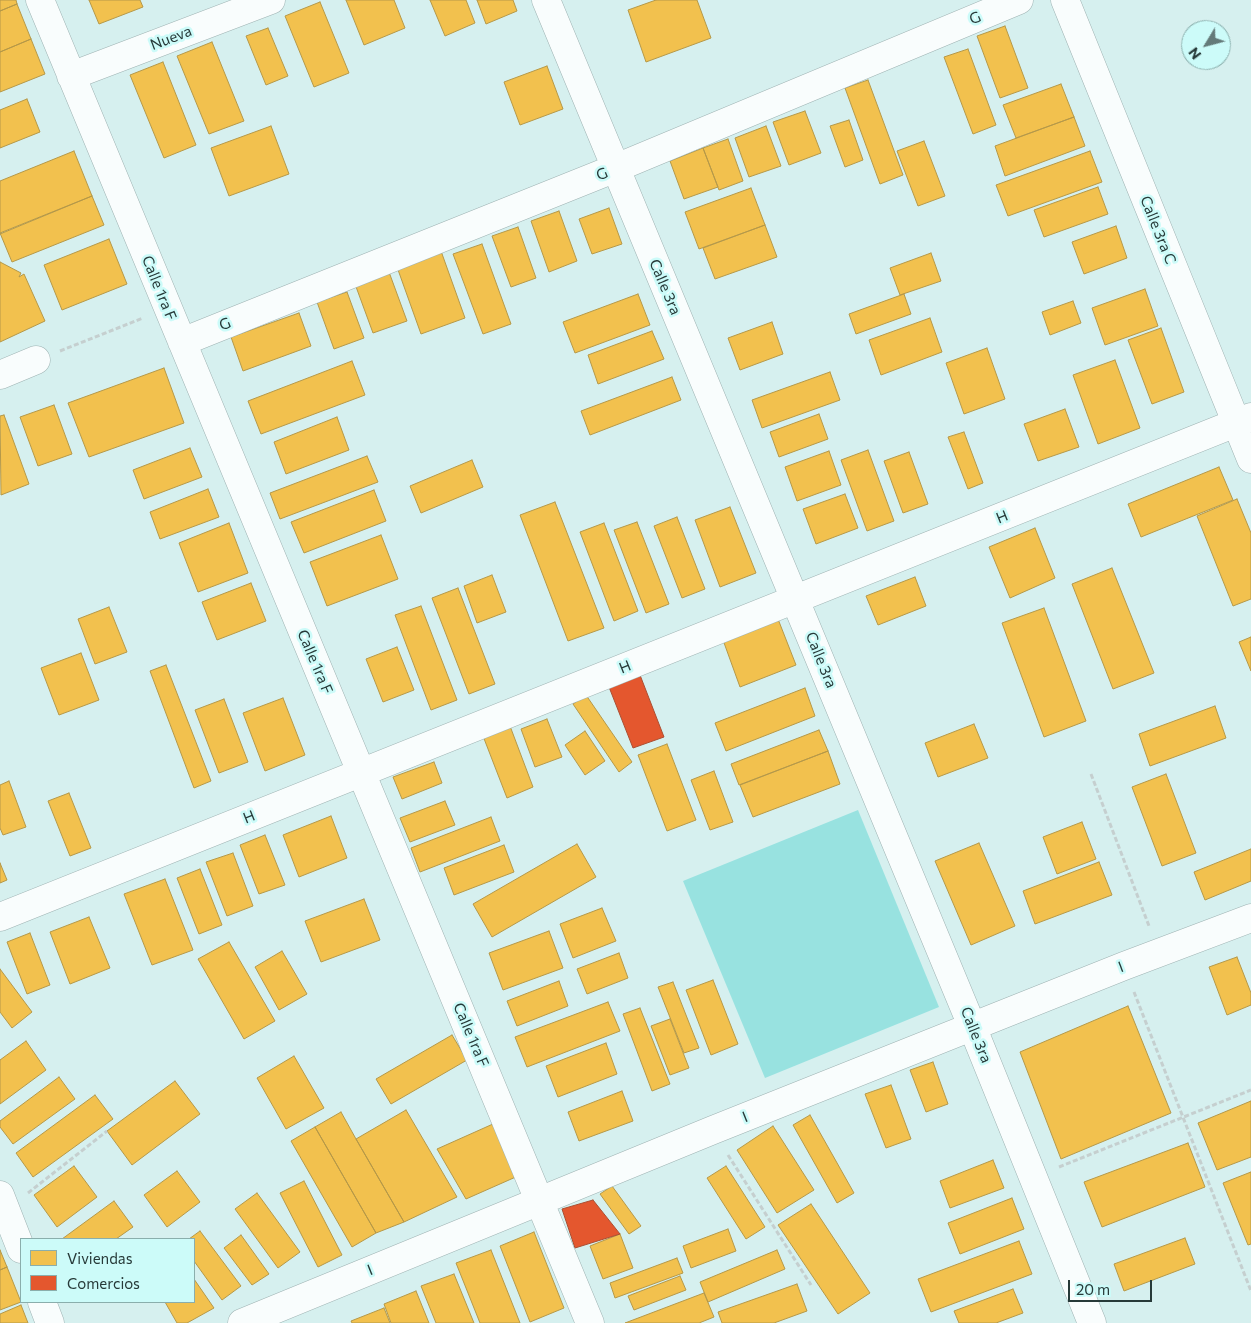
<!DOCTYPE html>
<style>
body{margin:0}
#map{position:relative;width:1251px;height:1323px;overflow:hidden;background:#d6f0ef;font-family:Commissioner,sans-serif}
canvas{display:block}
.legend{position:absolute;left:20px;top:1238px;width:175px;height:65px;box-sizing:border-box;background:#ccfbf9;border:1px solid #8aaeac;margin:0;padding:6px 9px;list-style:none;font-size:15px;color:#273a39}
.legend li{display:flex;align-items:center;gap:10px;height:25px}
.legend b{width:25px;border:1px solid #8aaeac}
.north{position:absolute;left:1181px;top:20px;width:50px;height:50px;box-sizing:border-box;background:#ccfbf9;border:1px solid #8aaeac;border-radius:50%;rotate:233deg;font-size:14px;font-weight:700;line-height:20px;text-align:center;color:#273a39}
.north::after{content:'';display:block;margin:auto;width:18px;height:22px;background:#647a79;clip-path:polygon(50% 0,100% 100%,50% 72%,0 100%)}
.scale{position:absolute;left:1068px;top:1280px;width:84px;height:22px;box-sizing:border-box;border:2px solid #273a39;border-top:0;padding-left:6px;font-size:15px;line-height:18px;white-space:nowrap;color:#273a39;-webkit-text-stroke:4px #ccfbf9;paint-order:stroke}
</style>
<div id="map">
<canvas width="1251" height="1323"></canvas>
<ul class="legend">
<li><b style="height:14px;background:#f2c14e"></b>Viviendas</li>
<li><b style="height:14px;background:#e4572e"></b>Comercios</li>
</ul>
<div class="north">N</div>
<div class="scale">20 m</div>
</div>
<script>
const ctx = document.querySelector('canvas').getContext('2d');
ctx.lineJoin = 'round';
function paint(path, color) { ctx.fillStyle = color; ctx.fill(path, 'evenodd'); }
const shape = rows => new Path2D(rows.map(r => 'M' + r).join(''));
function strokePath(path, color, width, dash) { ctx.strokeStyle = color; ctx.lineWidth = width; ctx.lineCap = dash ? 'butt' : 'round'; ctx.setLineDash(dash || []); ctx.stroke(path); }
function label(font, color, halo, rows, align = 'center') {
  ctx.font = font + ' Commissioner,sans-serif'; ctx.lineWidth = 5; ctx.setLineDash([]); ctx.textBaseline = 'middle'; ctx.strokeStyle = halo; ctx.fillStyle = color; for (const [text, x, y, turn = 0] of rows) {
    ctx.save(); ctx.translate(x, y); ctx.rotate((+turn || 0) * Math.PI / 180); ctx.textAlign = isNaN(turn) ? turn : align; if (halo) ctx.strokeText(text, 0, 0); ctx.fillText(text, 0, 0); ctx.restore();
  }
}
paint(shape([
 [858,810,939,1007,765,1078,683,881]
]), '#98e2e0');
const homes = shape([
 [0,0,16,0,17,4,0,11,0,0],
 [89,0,140,0,143,7,99,24,89,0],
 [346,0,394,0,405,28,364,45,346,0],
 [430,0,466,0,475,23,445,36,430,0],
 [477,0,513,0,517,11,486,24,477,0],
 [656,0,697,0,711,38,646,62,628,10,656,0],
 [320,2,349,73,314,87,285,16,320,2],
 [17,4,31,39,0,52,0,11,17,4],
 [1005,26,1028,88,1000,98,977,36,1005,26],
 [268,28,288,76,266,85,246,36,268,28],
 [31,39,45,74,0,92,0,52,31,39],
 [212,42,244,121,209,134,177,56,212,42],
 [968,49,996,125,973,134,944,57,968,49],
 [163,62,196,145,164,158,130,75,163,62],
 [547,66,563,109,520,125,504,82,547,66],
 [868,80,903,175,880,184,845,88,868,80],
 [1061,84,1074,117,1016,138,1003,105,1061,84],
 [27,99,40,132,0,148,0,110,27,99],
 [805,111,821,153,789,165,773,122,805,111],
 [1074,117,1085,146,1005,176,995,146,1074,117],
 [849,120,863,160,845,167,830,126,849,120],
 [271,126,289,174,229,196,211,148,271,126],
 [766,126,781,166,749,177,735,138,766,126],
 [728,139,743,181,719,190,703,148,728,139],
 [924,141,945,196,918,206,897,151,924,141],
 [703,148,718,187,684,199,670,161,703,148],
 [74,151,92,196,0,234,0,181,74,151],
 [1090,151,1102,182,1008,216,996,185,1090,151],
 [1098,187,1108,214,1044,237,1034,210,1098,187],
 [751,188,765,225,699,249,685,212,751,188],
 [92,196,104,225,12,262,0,233,92,196],
 [609,208,622,244,592,254,579,219,609,208],
 [559,211,577,261,549,272,531,221,559,211],
 [765,225,777,257,715,279,703,248,765,225],
 [1116,226,1127,258,1084,274,1072,242,1116,226],
 [518,227,536,278,511,287,492,236,518,227],
 [109,239,127,284,62,310,44,265,109,239],
 [482,244,511,324,483,334,453,254,482,244],
 [441,251,465,318,421,334,397,267,441,251],
 [931,253,941,281,900,295,890,268,931,253],
 [0,262,21,273,19,277,24,274,45,321,0,342,0,262],
 [389,272,407,321,373,333,355,284,389,272],
 [1145,289,1158,326,1105,345,1092,308,1145,289],
 [347,292,364,338,334,349,317,302,347,292],
 [638,294,650,325,575,353,563,322,638,294],
 [904,294,911,314,856,334,849,314,904,294],
 [1073,301,1081,323,1050,335,1042,312,1073,301],
 [299,313,311,346,243,371,231,337,299,313],
 [930,318,942,352,881,375,869,340,930,318],
 [772,322,783,354,740,370,728,338,772,322],
 [1161,328,1184,392,1152,404,1128,340,1161,328],
 [652,331,664,359,598,384,588,355,652,331],
 [987,348,1005,399,964,414,946,363,987,348],
 [1115,360,1140,428,1098,444,1073,375,1115,360],
 [352,361,365,395,261,434,248,401,352,361],
 [164,368,184,423,89,457,68,403,164,368],
 [830,372,840,400,762,428,752,400,830,372],
 [672,377,681,400,590,435,581,411,672,377],
 [54,405,72,454,38,466,20,417,54,405],
 [1065,409,1079,447,1038,461,1024,424,1065,409],
 [819,414,828,439,779,457,770,432,819,414],
 [4,415,29,484,1,495,0,416,4,415],
 [337,417,349,450,286,474,274,442,337,417],
 [964,432,983,483,968,489,948,437,964,432],
 [190,448,202,477,144,499,133,470,190,448],
 [868,450,894,521,867,531,841,460,868,450],
 [829,451,841,485,797,501,785,467,829,451],
 [909,452,928,504,903,513,884,461,909,452],
 [367,456,378,482,280,519,270,493,367,456],
 [472,460,483,487,421,513,410,486,472,460],
 [1219,467,1233,500,1141,537,1128,504,1219,467],
 [208,489,219,517,160,539,150,512,208,489],
 [374,490,386,521,304,553,291,522,374,490],
 [845,494,858,528,816,544,803,509,845,494],
 [1237,499,1251,533,1251,599,1233,606,1197,516,1237,499],
 [555,502,604,628,568,641,520,515,555,502],
 [730,507,756,573,720,587,695,520,730,507],
 [677,517,705,589,682,598,654,526,677,517],
 [637,522,669,604,646,613,614,530,637,522],
 [229,523,248,573,198,592,179,543,229,523],
 [604,523,638,611,614,621,580,532,604,523],
 [1035,528,1055,578,1010,598,989,547,1035,528],
 [381,535,398,579,327,606,310,562,381,535],
 [1112,568,1154,673,1113,689,1072,584,1112,568],
 [492,575,506,612,477,623,464,586,492,575],
 [915,577,926,606,878,625,866,596,915,577],
 [251,583,266,621,217,640,202,602,251,583],
 [458,588,495,684,469,694,432,598,458,588],
 [421,606,457,700,431,710,395,615,421,606],
 [109,607,127,652,95,664,78,619,109,607],
 [1044,608,1086,721,1044,737,1002,623,1044,608],
 [778,619,796,665,740,687,723,640,778,619],
 [1251,637,1251,671,1239,642,1251,637],
 [397,647,414,690,383,702,366,659,397,647],
 [81,653,99,700,59,715,41,668,81,653],
 [166,665,211,781,194,788,150,671,166,665],
 [805,688,815,716,726,751,715,723,805,688],
 [586,695,632,762,619,772,573,704,586,695],
 [283,698,305,755,265,771,243,713,283,698],
 [224,699,248,762,219,773,195,710,224,699],
 [1215,706,1226,738,1150,766,1139,734,1215,706],
 [547,719,562,757,535,767,521,729,547,719],
 [974,724,988,758,938,777,925,743,974,724],
 [510,726,533,787,507,798,483,736,510,726],
 [819,730,828,751,739,785,731,764,819,730],
 [585,731,605,761,585,775,565,745,585,731],
 [667,744,696,820,667,831,638,755,667,744],
 [828,751,840,784,753,817,740,785,828,751],
 [434,762,442,783,402,799,393,777,434,762],
 [714,771,733,822,710,830,691,780,714,771],
 [1166,774,1196,853,1162,866,1132,787,1166,774],
 [9,781,26,827,3,835,0,828,0,785,9,781],
 [69,793,91,848,70,856,48,801,69,793],
 [445,801,455,825,410,842,400,818,445,801],
 [331,816,347,858,299,877,283,835,331,816],
 [491,817,500,841,420,872,411,848,491,817],
 [1082,822,1096,859,1057,874,1043,837,1082,822],
 [265,835,285,885,259,894,240,845,265,835],
 [979,843,1015,926,971,945,935,861,979,843],
 [577,844,596,877,492,937,473,904,577,844],
 [504,845,514,872,454,895,444,868,504,845],
 [1251,849,1251,881,1205,900,1194,872,1251,849],
 [233,853,253,906,227,916,206,862,233,853],
 [1099,862,1112,895,1035,924,1023,891,1099,862],
 [0,863,7,880,0,883,0,863],
 [200,869,222,925,199,934,177,878,200,869],
 [165,879,193,950,152,965,124,894,165,879],
 [364,899,380,940,321,962,305,921,364,899],
 [602,908,616,941,573,958,560,924,602,908],
 [89,917,110,968,70,984,50,932,89,917],
 [549,931,563,968,503,990,489,953,549,931],
 [30,933,50,985,27,994,7,942,30,933],
 [229,942,275,1021,244,1039,198,959,229,942],
 [282,951,307,994,279,1010,255,967,282,951],
 [619,953,628,978,587,994,577,969,619,953],
 [1237,957,1251,993,1251,1005,1227,1015,1209,967,1237,957],
 [0,969,32,1012,12,1028,0,1012,0,969],
 [713,980,738,1044,711,1055,686,990,713,980],
 [559,981,568,1006,517,1026,507,1001,559,981],
 [673,982,699,1048,684,1053,658,987,673,982],
 [608,1002,620,1031,527,1067,515,1037,608,1002],
 [1128,1006,1171,1113,1061,1159,1020,1052,1128,1006],
 [640,1008,670,1084,652,1091,623,1014,640,1008],
 [670,1019,689,1068,670,1075,651,1026,670,1019],
 [452,1035,467,1060,391,1104,376,1079,452,1035],
 [26,1041,46,1070,0,1104,0,1060,26,1041],
 [606,1043,617,1074,558,1097,546,1066,606,1043],
 [294,1056,324,1108,286,1129,257,1078,294,1056],
 [933,1062,948,1104,926,1112,910,1070,933,1062],
 [59,1077,75,1099,13,1144,0,1127,0,1121,59,1077],
 [175,1081,200,1114,132,1165,107,1131,175,1081],
 [891,1085,911,1139,886,1148,865,1094,891,1085],
 [622,1091,633,1121,579,1141,568,1112,622,1091],
 [95,1095,113,1119,33,1177,16,1153,95,1095],
 [1251,1101,1251,1157,1217,1170,1198,1123,1251,1101],
 [406,1110,457,1197,404,1222,356,1139,406,1110],
 [341,1112,356,1139,404,1222,376,1233,315,1127,341,1112],
 [810,1115,854,1193,837,1203,793,1125,810,1115],
 [493,1124,518,1176,466,1199,437,1149,493,1124],
 [773,1126,814,1190,777,1213,737,1150,773,1126],
 [315,1127,376,1233,352,1247,291,1141,315,1127],
 [1188,1143,1205,1187,1102,1227,1084,1182,1188,1143],
 [993,1160,1004,1188,950,1208,940,1181,993,1160],
 [74,1166,97,1197,57,1227,34,1195,74,1166],
 [726,1166,765,1227,746,1239,707,1178,726,1166],
 [177,1171,200,1202,167,1227,144,1195,177,1171],
 [1251,1172,1251,1244,1248,1245,1223,1183,1251,1172],
 [304,1181,342,1255,318,1267,280,1193,304,1181],
 [612,1186,641,1226,629,1234,600,1194,612,1186],
 [257,1193,300,1252,278,1268,235,1209,257,1193],
 [1012,1198,1024,1229,960,1254,948,1223,1012,1198],
 [114,1201,133,1227,116,1239,62,1239,114,1201],
 [811,1204,870,1293,838,1314,778,1225,811,1204],
 [728,1229,736,1251,691,1268,683,1246,728,1229],
 [200,1231,241,1286,222,1300,194,1261,194,1239,189,1239,200,1231],
 [534,1232,564,1308,530,1322,500,1246,534,1232],
 [620,1234,633,1268,603,1279,590,1246,620,1234],
 [241,1235,269,1274,252,1285,224,1248,241,1235],
 [1185,1238,1195,1264,1124,1291,1114,1264,1185,1238],
 [1019,1241,1032,1274,931,1312,918,1279,1019,1241],
 [0,1250,7,1267,0,1270,0,1250],
 [491,1250,520,1323,480,1323,456,1263,491,1250],
 [777,1250,785,1269,708,1302,700,1282,777,1250],
 [677,1258,683,1273,615,1298,610,1283,677,1258],
 [7,1267,21,1302,0,1310,0,1270,7,1267],
 [454,1274,474,1323,436,1323,421,1286,454,1274],
 [680,1276,686,1290,634,1310,628,1296,680,1276],
 [194,1279,214,1308,187,1323,177,1323,165,1302,194,1302,194,1279],
 [797,1284,807,1311,774,1323,722,1323,718,1312,797,1284],
 [1013,1289,1023,1313,996,1323,959,1323,954,1311,1013,1289],
 [416,1291,429,1323,391,1323,384,1304,416,1291],
 [704,1293,714,1317,699,1323,625,1323,704,1293],
 [21,1305,28,1323,0,1323,0,1314,21,1305],
 [384,1308,390,1323,352,1323,351,1321,384,1308]
]);
paint(homes, '#f2c14e');
strokePath(homes, '#b59848', 1);
const shops = shape([
 [640,675,664,737,633,748,609,687,640,675],
 [593,1200,620,1234,575,1248,562,1209,593,1200]
]);
paint(shops, '#e4572e');
strokePath(shops, '#ab4e31', 1);
const minor = shape([
 [40,0,590,1323],
 [546,0,972,1026,1092,1323],
 [1065,0,1251,459],
 [71,76,271,0],
 [182,342,616,168,1019,0],
 [0,375,36,360],
 [0,917,1251,417],
 [0,1195,21,1249],
 [42,1302,50,1323],
 [242,1323,713,1130,1124,966,1251,918]
]);
strokePath(minor, '#9eb2b2', 29);
strokePath(shape([
 [60,351,143,318],
 [1091,774,1149,926],
 [1134,992,1251,1291],
 [728,1155,811,1285],
 [1059,1167,1251,1090],
 [28,1193,107,1131]
]), '#c5cfcf', 3, [5, 2.5]);
strokePath(minor, '#f9fdfd', 28);
label('15px', '#273a39', '#ccfbf9', [
 ["G",975,18,-23],
 ["Nueva",171,38,-21],
 ["G",602,174,-22],
 ["Calle 3ra C",1158,230,68],
 ["Calle 3ra",665,287,67],
 ["Calle 1ra F",159,288,68],
 ["G",225,324,-22],
 ["H",1002,517,-22],
 ["Calle 3ra",821,660,68],
 ["Calle 1ra F",315,662,67],
 ["H",625,667,-22],
 ["H",249,817,-22],
 ["I",1121,967,-21],
 ["Calle 1ra F",471,1035,67],
 ["Calle 3ra",976,1035,68],
 ["I",745,1117,-22],
 ["I",370,1270,-22]
]);
</script>
